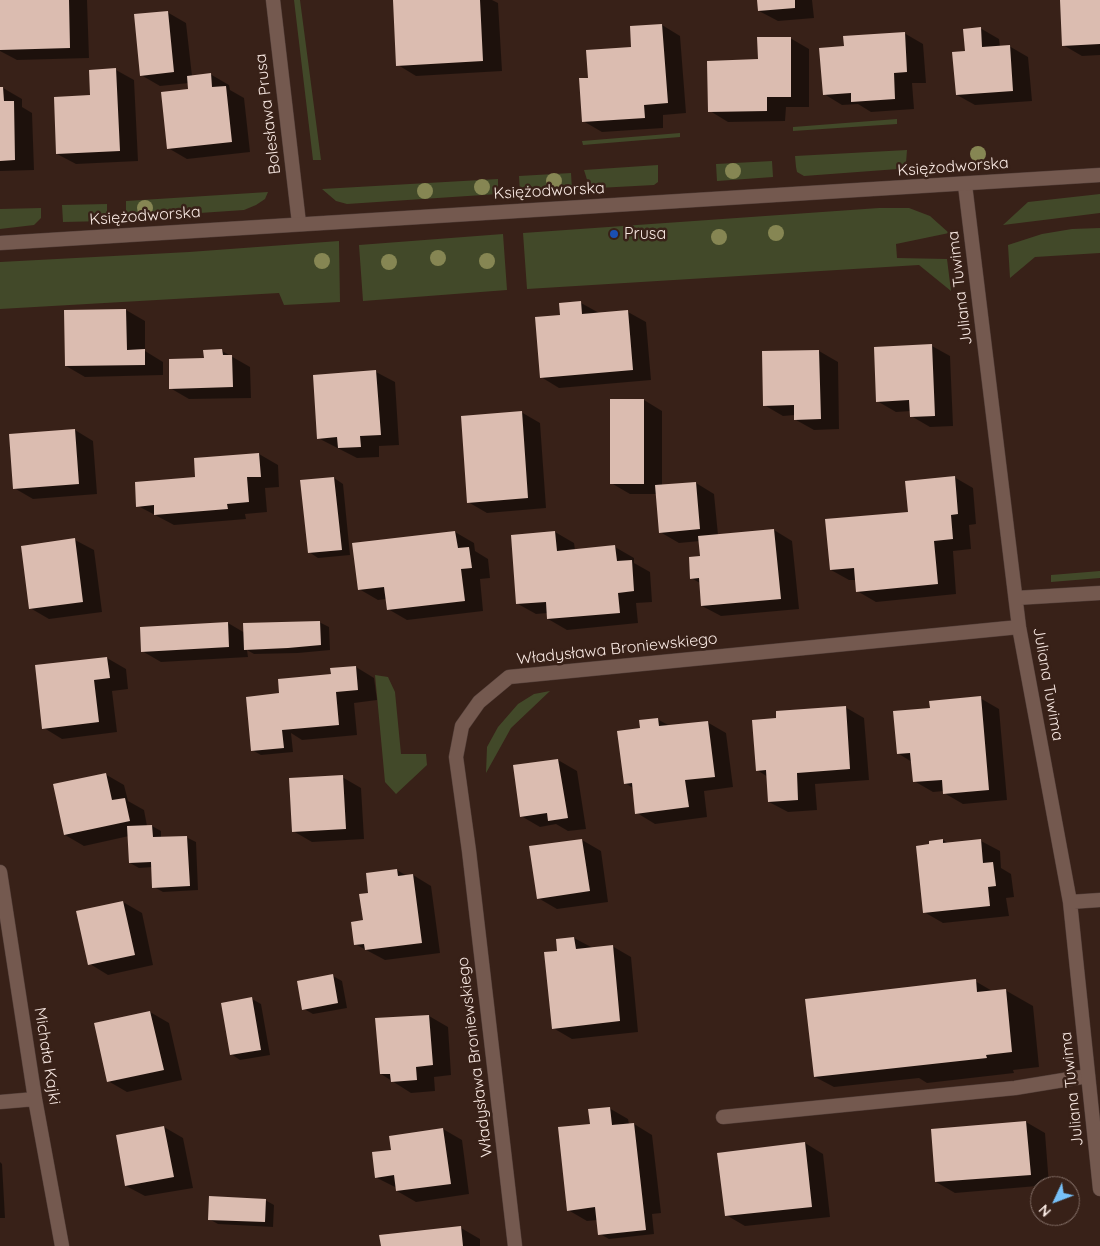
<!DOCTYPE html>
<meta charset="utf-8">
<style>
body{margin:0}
#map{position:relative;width:1100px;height:1246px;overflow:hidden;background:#382118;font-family:Quicksand,sans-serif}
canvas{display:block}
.north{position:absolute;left:1030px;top:1176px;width:50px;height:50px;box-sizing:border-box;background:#382118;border:1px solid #857169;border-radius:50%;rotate:227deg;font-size:14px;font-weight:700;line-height:20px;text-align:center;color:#f8e8e2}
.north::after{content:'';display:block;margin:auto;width:18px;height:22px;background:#77c0f7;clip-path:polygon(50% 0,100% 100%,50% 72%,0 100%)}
</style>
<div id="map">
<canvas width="1100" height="1246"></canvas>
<div class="north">N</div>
</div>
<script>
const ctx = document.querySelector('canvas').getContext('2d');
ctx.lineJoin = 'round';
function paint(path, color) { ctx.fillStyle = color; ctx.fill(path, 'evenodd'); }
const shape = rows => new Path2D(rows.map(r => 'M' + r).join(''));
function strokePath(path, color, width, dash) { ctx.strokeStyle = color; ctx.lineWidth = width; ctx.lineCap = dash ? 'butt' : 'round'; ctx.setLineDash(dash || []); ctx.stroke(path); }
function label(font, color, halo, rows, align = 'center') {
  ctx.font = font + ' Quicksand,sans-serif'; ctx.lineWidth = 5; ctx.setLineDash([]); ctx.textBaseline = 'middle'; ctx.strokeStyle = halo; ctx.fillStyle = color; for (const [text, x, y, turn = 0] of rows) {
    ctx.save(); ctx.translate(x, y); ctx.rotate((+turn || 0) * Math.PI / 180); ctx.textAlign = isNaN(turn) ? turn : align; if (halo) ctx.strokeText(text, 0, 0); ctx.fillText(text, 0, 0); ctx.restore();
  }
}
paint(shape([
 [294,0,300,0,321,160,313,160],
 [897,119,897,124,793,131,793,127],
 [680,133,680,137,583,145,582,141],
 [907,150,906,163,898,169,804,176,797,172,796,167,795,156],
 [772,161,773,177,717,181,716,164],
 [658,165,658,182,654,185,598,188,589,186,584,170],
 [571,173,572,190,520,193,519,176],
 [498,179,498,194,347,204,336,201,322,189],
 [268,192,265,199,256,205,244,210,126,218,126,201],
 [1100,194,1100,213,1003,225,1028,202],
 [107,204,107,221,63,222,62,205],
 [41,208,41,218,34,225,0,229,0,209],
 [879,208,909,208,930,216,949,233,896,244,897,258,947,259,951,291,919,265,527,289,523,233],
 [1100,228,1100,253,1035,257,1010,278,1008,245,1042,234,1072,229],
 [503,234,507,290,363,301,359,245],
 [339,241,340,302,284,305,279,293,0,309,0,262,189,252],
 [1100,571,1100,578,1051,582,1051,575],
 [375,675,388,677,395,692,401,754,426,754,427,765,396,794,385,782],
 [550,691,511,728,486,773,487,747,498,727,518,704,534,694]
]), '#424929');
paint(shape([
 [0,0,87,0,89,58,17,60,0,51],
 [394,0,492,0,498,3,502,71,416,76,398,65],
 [758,0,812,0,814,18,778,21,759,11],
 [1061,0,1100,0,1100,55,1082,56,1063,45],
 [167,12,186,23,192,76,210,74,229,85,230,90,244,98,250,152,187,159,168,148,190,90,189,83,160,86,141,75],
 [662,25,680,36,686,113,663,115,663,128,602,132,583,121,590,79],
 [980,28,999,39,1000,47,1009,46,1028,57,1032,101,975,105,957,95,966,52],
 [904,33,923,44,926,83,912,83,914,109,871,112,858,104,842,105,824,94,845,48],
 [790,38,809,49,809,107,786,107,785,121,728,122,710,111,759,61],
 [116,70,134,80,138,161,76,164,57,154],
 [0,88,3,88,22,99,22,107,32,113,34,170,0,171],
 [581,303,601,314,628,312,646,322,651,380,559,388,541,377,561,316,560,304],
 [126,310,145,321,145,351,163,362,163,375,85,377,66,366,65,312],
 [932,346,950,356,953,426,930,427,911,416,911,411,896,412,877,401],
 [222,351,250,367,251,398,189,399,170,388,205,360],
 [819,351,838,362,839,429,814,430,796,420,795,415,783,416,764,405],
 [376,372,395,382,399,445,379,446,379,457,357,458,318,438],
 [644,400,662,411,662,486,696,483,714,494,718,535,774,530,792,541,799,609,721,616,702,606,700,583,691,578,701,557,700,541,679,543,660,532,657,494,630,494,611,483],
 [521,412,540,423,546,508,487,513,468,502],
 [75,430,93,441,97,494,33,499,14,488],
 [259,454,278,465,279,487,265,488,267,512,245,514,246,519,174,525,138,506,197,479],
 [954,477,973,488,976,524,969,525,971,549,953,551,956,594,876,602,857,591,856,580,849,580,831,570,909,513],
 [334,478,343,484,350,555,318,558,309,552],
 [455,532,474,543,475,551,488,559,490,578,480,579,483,611,407,620,388,609,386,599,378,600,359,589],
 [555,532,574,543,575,550,615,547,634,558,634,563,650,572,652,602,636,603,638,623,567,630,548,619,548,613,536,614,518,604,512,536],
 [75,540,94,550,102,612,49,619,30,608],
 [319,622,329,627,330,650,298,653,254,654,247,650,248,657,161,662,142,651,228,623,245,633],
 [107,658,126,669,128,689,112,691,117,732,62,739,44,728,36,666],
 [356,667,374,678,377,700,354,703,357,735,302,740,291,733,293,752,261,755,252,750,280,695],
 [980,698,999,709,1007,800,963,804,944,793,944,791,933,792,914,781,912,762,899,754,931,709],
 [845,707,864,718,869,780,815,784,817,810,788,812,769,802,768,777,757,770,778,719],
 [657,719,670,726,707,722,726,733,733,787,704,791,707,817,655,824,637,813,633,788,625,783,641,729],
 [558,760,577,771,586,829,568,831,556,824,540,827,521,816,514,766],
 [105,774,124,785,128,801,144,810,147,826,152,826,161,831,161,838,186,837,196,842,198,890,163,892,154,887,153,867,139,868,130,863,129,836,84,846,65,835],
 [342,777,361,788,364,839,312,842,293,831],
 [582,840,601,851,608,902,557,909,538,898],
 [943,840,949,844,981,841,1000,851,1001,868,1011,874,1014,897,1006,898,1009,916,943,923,924,912,931,845],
 [397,870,407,876,413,875,431,886,440,953,385,960,355,944,364,921,370,894],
 [123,902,142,913,153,965,108,975,90,964],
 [574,938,593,948,612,946,631,957,638,1032,572,1039,553,1028,558,952],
 [333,976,342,981,347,1008,313,1014,304,1009],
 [975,981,994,992,1005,990,1033,1006,1039,1067,1013,1070,1014,1073,927,1083,919,1078,834,1087,815,1077],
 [252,999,261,1004,270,1055,240,1060,231,1054],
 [150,1012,169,1023,182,1080,127,1092,108,1081,96,1024],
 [429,1016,448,1027,451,1075,434,1077,435,1091,411,1093,381,1074,377,1019],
 [609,1108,628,1119,629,1124,634,1124,652,1135,661,1213,652,1214,654,1234,609,1239,600,1234,598,1220,587,1221,568,1210,591,1125],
 [1026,1122,1045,1133,1049,1185,955,1193,936,1182],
 [164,1127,183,1138,193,1188,145,1196,126,1186],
 [443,1129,462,1140,469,1194,416,1202,397,1191,397,1188,377,1178],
 [805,1143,823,1154,830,1217,745,1226,726,1215],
 [0,1162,2,1164,5,1218,0,1218],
 [265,1200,274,1205,273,1227,218,1224,209,1219],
 [461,1228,480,1239,480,1246,382,1246]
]), '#0007');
paint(shape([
 [0,0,69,0,70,48,0,50],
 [393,0,480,0,483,61,396,66],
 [757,0,795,0,795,8,758,11],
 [1060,0,1100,0,1100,44,1062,46],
 [168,11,174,72,140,76,134,14],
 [662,24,668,103,644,105,645,118,582,122,579,78,588,78,586,50,631,47,630,26],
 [981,27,982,47,1010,45,1013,91,956,95,952,52,965,51,963,29],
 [905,32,907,72,894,73,895,99,851,102,851,93,823,95,819,48,844,46,843,36],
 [757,37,791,37,791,97,767,97,767,111,708,112,707,61,758,59],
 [116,68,120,151,56,154,54,97,90,95,89,70],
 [211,73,212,87,226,86,232,142,167,149,161,92,188,89,187,76],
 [0,87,3,87,4,101,14,101,15,160,0,161],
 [581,301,582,314,628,310,633,370,540,378,535,317,560,315,559,303],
 [126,309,127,350,145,349,145,365,65,366,64,310],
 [932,344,935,416,910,417,909,400,876,402,874,347],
 [222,349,223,355,232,355,233,387,169,389,169,359,204,358,203,350],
 [819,350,821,419,794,420,794,405,763,406,762,351],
 [376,370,381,435,360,436,361,447,338,448,337,437,317,439,313,375],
 [610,399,644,399,644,484,610,484],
 [522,411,528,498,467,503,461,416],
 [75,429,79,484,13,489,9,434],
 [259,453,261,477,247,477,249,502,227,504,228,509,154,515,154,505,136,507,135,482,195,477,194,458],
 [955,476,958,514,951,515,953,539,934,541,938,584,856,592,854,568,830,570,825,519,908,512,905,481],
 [334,477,342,550,308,553,300,480],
 [696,482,700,529,659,533,655,485],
 [774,529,781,599,701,606,699,578,690,579,689,557,700,556,698,536],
 [455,531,458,548,469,547,472,568,461,569,465,601,387,610,384,587,358,590,352,543],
 [555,531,557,551,615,545,617,561,632,560,634,591,618,593,620,613,547,619,546,602,516,604,511,535],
 [75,538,83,602,29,609,21,546],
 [320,621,321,645,288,648,244,650,243,623],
 [228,622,229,647,141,652,140,627],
 [107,657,110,678,94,680,99,722,42,729,35,665],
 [356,666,358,690,336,692,339,725,282,730,284,748,251,751,246,697,279,693,278,679,331,674,330,668],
 [981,696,989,790,943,794,942,780,913,782,910,753,897,754,893,711,930,708,929,701],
 [846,706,850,769,797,773,798,800,768,802,766,770,756,771,752,720,776,718,776,711],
 [658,718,659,726,708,721,715,777,685,780,689,807,635,814,632,783,624,784,617,731,640,728,639,720],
 [558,759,568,818,548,821,547,813,520,817,513,765],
 [106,773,112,800,125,798,130,821,64,835,53,784],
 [343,775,346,829,292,832,289,778],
 [152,825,153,837,187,836,190,886,152,888,151,862,129,863,127,826],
 [582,839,590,891,537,899,529,846],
 [943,839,943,843,981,839,983,863,993,862,996,886,988,887,990,906,923,913,916,846,929,844,929,841],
 [397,869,398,876,413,874,422,943,365,950,364,944,354,945,351,922,363,920,359,894,368,893,366,873],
 [123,901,135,955,88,965,76,911],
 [574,937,576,949,613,945,620,1021,552,1029,544,952,557,951,556,939],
 [333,974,338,1003,302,1010,297,981],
 [976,979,977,992,1006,989,1012,1052,986,1055,987,1058,814,1077,805,999],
 [252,997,261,1050,230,1055,221,1003],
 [150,1011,164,1070,107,1082,94,1023],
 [429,1015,433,1065,416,1067,417,1080,391,1082,390,1074,380,1074,375,1018],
 [610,1107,612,1125,634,1123,646,1230,598,1235,595,1207,567,1211,558,1127,590,1124,588,1109],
 [1026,1121,1031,1175,935,1182,931,1129],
 [164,1126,174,1177,125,1186,116,1135],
 [443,1128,451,1184,396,1191,394,1175,375,1178,372,1152,391,1150,389,1136],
 [805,1142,812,1207,725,1216,717,1153],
 [209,1196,266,1199,265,1222,208,1220],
 [461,1226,463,1246,381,1246,379,1235]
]), '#dbbcb0');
const service = shape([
 [723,1117,1015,1088,1088,1076]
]);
const minor = shape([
 [273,0,299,223],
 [965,185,1019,627,1070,902,1100,1189],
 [1016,598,1100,593],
 [0,872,35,1099,62,1246],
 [1070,902,1100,900],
 [0,1102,35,1099],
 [515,1246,469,851,456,757,462,726,479,702,509,677,1019,627]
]);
const tertiary = shape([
 [0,243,1100,175]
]);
strokePath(service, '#533f39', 15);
strokePath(minor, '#533f39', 15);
strokePath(tertiary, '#533f39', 15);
strokePath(service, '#74594f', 14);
strokePath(minor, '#74594f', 14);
strokePath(tertiary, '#74594f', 14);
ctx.fillStyle = '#868653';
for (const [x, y] of [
 [978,154],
 [733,171],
 [554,181],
 [482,187],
 [425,191],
 [145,208],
 [776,233],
 [719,237],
 [438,258],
 [322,261],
 [487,261],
 [389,262]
]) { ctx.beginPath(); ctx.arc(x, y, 8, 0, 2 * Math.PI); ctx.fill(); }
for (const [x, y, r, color] of [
 [614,234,5,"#1a4fb4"]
]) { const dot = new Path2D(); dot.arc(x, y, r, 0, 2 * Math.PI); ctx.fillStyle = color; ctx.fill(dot); strokePath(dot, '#382118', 2); }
label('16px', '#f8e8e2', '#382118', [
 ["Bolesława Prusa",268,114,-97],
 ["Księżodworska",953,167,-4],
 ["Księżodworska",549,191,-3],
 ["Księżodworska",145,216,-4],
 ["Juliana Tuwima",960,288,-97],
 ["Władysława Broniewskiego",617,649,-6],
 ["Juliana Tuwima",1048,684,80],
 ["Michała Kajki",47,1056,81],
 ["Władysława Broniewskiego",475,1057,-97],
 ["Juliana Tuwima",1072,1089,-96]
]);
label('16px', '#f8e8e2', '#382118', [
 ["Prusa",624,234]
], 'left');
</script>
